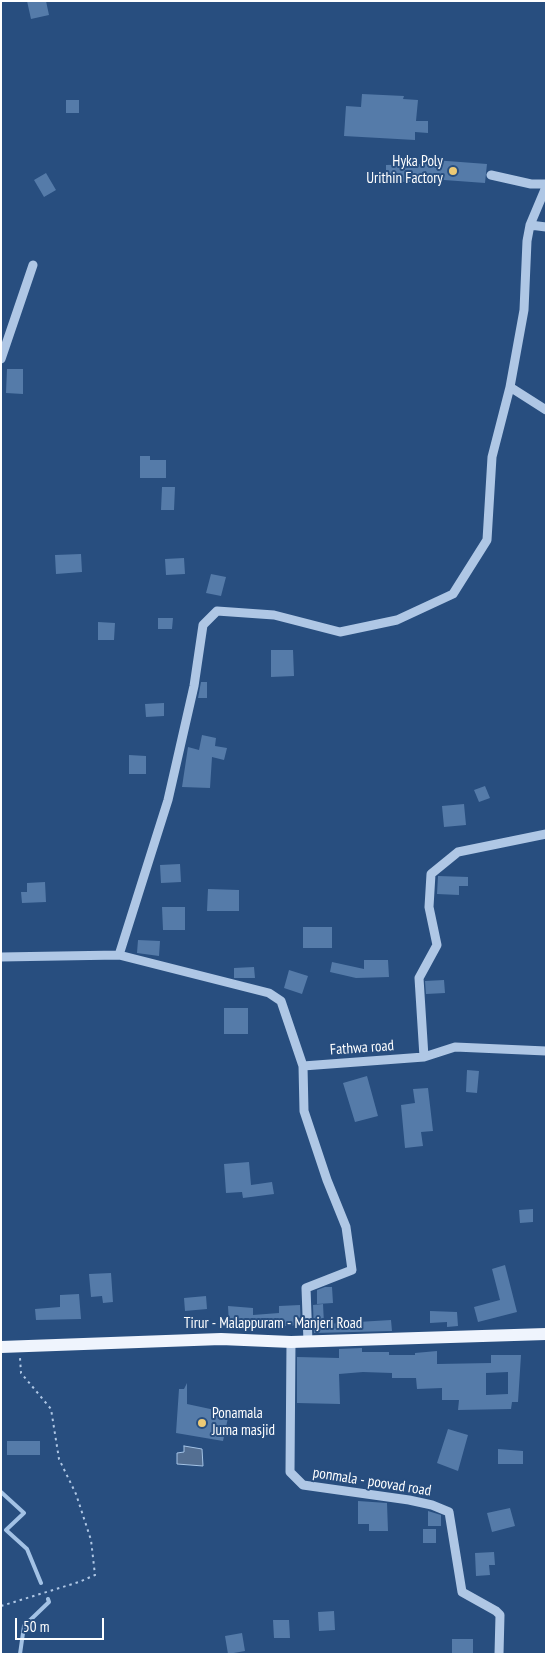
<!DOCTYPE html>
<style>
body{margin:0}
#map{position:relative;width:547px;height:1655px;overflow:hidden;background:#284e7f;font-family:"PT Sans Narrow",sans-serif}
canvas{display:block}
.frame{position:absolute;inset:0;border:2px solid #fff;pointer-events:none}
.scale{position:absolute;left:15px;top:1618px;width:89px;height:22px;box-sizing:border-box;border:2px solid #fff;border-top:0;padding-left:6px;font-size:15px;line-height:18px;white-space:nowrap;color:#fff;-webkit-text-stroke:4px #284e7f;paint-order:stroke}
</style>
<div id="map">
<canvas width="547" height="1655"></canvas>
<div class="frame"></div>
<div class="scale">50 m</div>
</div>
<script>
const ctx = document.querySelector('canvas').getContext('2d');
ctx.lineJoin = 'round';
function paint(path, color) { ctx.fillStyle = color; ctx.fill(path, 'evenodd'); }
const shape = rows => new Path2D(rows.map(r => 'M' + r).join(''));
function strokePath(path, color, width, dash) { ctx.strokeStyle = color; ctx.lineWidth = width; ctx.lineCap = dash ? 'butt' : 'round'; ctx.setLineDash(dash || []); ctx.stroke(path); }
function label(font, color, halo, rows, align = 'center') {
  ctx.font = font + ' "PT Sans Narrow",sans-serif'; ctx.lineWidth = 4; ctx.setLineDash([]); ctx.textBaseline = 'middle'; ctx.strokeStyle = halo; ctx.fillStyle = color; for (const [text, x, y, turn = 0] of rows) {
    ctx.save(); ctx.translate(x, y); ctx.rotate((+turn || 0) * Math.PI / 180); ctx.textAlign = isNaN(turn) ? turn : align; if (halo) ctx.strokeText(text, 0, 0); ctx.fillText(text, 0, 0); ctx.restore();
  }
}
const water = shape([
 [184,1446,202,1449,203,1466,177,1464,177,1453,184,1452,184,1446]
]);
paint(water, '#546f92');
strokePath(water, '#a3c2e5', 1);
strokePath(shape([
 [1,1492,24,1513,6,1530,27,1549,41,1583],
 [20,1654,24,1626,49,1602,48,1599]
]), '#a3c2e5', 4);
paint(shape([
 [27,1,46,1,49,15,31,19],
 [362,94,404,96,403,99,418,100,416,121,428,121,428,133,415,132,415,140,344,136,346,106,361,107],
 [66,100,79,100,79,113,66,113],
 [420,159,487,164,485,183,417,178,417,182,386,182,386,165,420,164],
 [46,173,56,190,44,197,34,180],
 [7,369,23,369,23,394,6,393],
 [140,456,150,456,150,460,166,460,166,478,140,478],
 [162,487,175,487,174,510,161,510],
 [81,554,82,572,56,574,55,555],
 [184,558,185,574,166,575,165,559],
 [211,574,226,577,221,596,206,593],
 [158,618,173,618,172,629,158,629],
 [98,622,115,623,114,640,98,640],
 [271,650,293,650,294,676,271,677],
 [201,682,207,682,207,698,198,698],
 [164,703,164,716,146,717,145,704],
 [202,735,216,738,215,746,227,748,224,760,212,757,210,788,182,787,188,747,199,750],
 [129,755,146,756,146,774,129,774],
 [485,786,490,798,479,802,474,790],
 [464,804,466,825,444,827,442,806],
 [180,864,181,882,161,883,160,865],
 [438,876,468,877,468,886,459,886,459,895,437,894],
 [45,882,46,902,22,903,21,892,27,892,27,883],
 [208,889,239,890,239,911,207,911],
 [162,907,185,907,185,930,163,930],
 [303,927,332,927,332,948,303,948],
 [138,940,160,941,159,956,137,953],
 [364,960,388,960,389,977,356,978,330,972,332,962,364,969],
 [254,967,255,978,234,978,234,968],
 [289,970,308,976,302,994,284,988],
 [444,980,445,993,426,994,425,981],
 [224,1008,248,1008,248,1034,224,1034],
 [467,1070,479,1071,477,1093,466,1092],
 [367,1076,378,1116,355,1122,343,1083],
 [428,1088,433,1131,421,1132,423,1146,405,1148,401,1105,415,1103,413,1089],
 [249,1162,251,1185,272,1182,274,1194,243,1198,242,1192,226,1193,224,1164],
 [533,1209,533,1222,520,1223,519,1210],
 [505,1265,517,1312,478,1322,474,1307,500,1300,492,1269],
 [111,1273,113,1302,103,1303,102,1296,91,1297,89,1274],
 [325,1287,332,1287,333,1303,317,1304,317,1290],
 [79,1294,81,1319,36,1320,35,1309,60,1307,60,1295],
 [206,1296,207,1309,185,1311,184,1298],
 [323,1304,324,1324,391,1320,392,1331,314,1333,313,1305],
 [300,1305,301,1325,280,1326,280,1322,229,1325,228,1306,253,1308,253,1315,279,1313,279,1306],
 [430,1311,457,1312,458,1326,447,1327,447,1322,430,1323],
 [362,1348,362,1352,389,1352,389,1355,415,1355,415,1353,437,1351,437,1364,491,1363,491,1355,521,1355,518,1402,512,1402,511,1409,458,1410,459,1400,442,1400,442,1388,417,1389,416,1378,392,1378,392,1373,363,1372,339,1374,340,1404,297,1403,297,1357,339,1358,339,1349],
 [508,1372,508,1394,486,1395,486,1373],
 [187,1383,187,1404,229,1413,223,1441,176,1433,179,1389,184,1389],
 [448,1429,468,1435,458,1471,437,1463],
 [7,1441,40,1441,40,1455,7,1455],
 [498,1449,523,1451,523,1464,498,1464],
 [358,1501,387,1503,388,1531,369,1531,369,1524,358,1524],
 [510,1508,515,1526,492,1532,487,1513],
 [428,1511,441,1515,441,1526,428,1526],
 [423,1529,436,1529,436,1543,423,1543],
 [494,1552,495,1565,489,1565,490,1575,476,1576,475,1553],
 [334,1611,335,1630,319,1631,318,1612],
 [273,1620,289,1620,290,1638,274,1638],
 [242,1633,245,1651,228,1654,225,1636],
 [452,1639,473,1639,473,1654,452,1654]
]), '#557ba9');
strokePath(shape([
 [1,1606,79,1582,95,1575,91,1540,76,1494,59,1459,51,1409,21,1373,20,1358]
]), '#afc7e5', 2, [2.5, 4]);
strokePath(shape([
 [491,175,531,184,546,184],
 [546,187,530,225,546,227],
 [530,225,527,241,524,310,510,387,546,410],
 [1,359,33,265],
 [119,955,168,800,194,686,203,625,217,611,274,615,340,632,397,620,453,594,487,540,492,457,510,387],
 [1,957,119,955,269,993,281,1001,303,1066],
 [424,1057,455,1047,546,1051],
 [291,1342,290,1472,303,1485,409,1500,432,1505,449,1512,462,1592,496,1611,500,1615,499,1654],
 [308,1342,306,1288,352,1270,346,1227,327,1180,304,1111,303,1066,424,1057,419,978,437,945,429,907,431,874,458,852,546,834]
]), '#afc7e5', 9);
strokePath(shape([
 [1,1347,221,1339,291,1342,546,1334]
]), '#eff4fd', 12);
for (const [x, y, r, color] of [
 [453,171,5,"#edca75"],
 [202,1423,5,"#edca75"]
]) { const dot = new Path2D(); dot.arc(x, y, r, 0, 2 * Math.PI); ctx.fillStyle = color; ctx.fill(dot); strokePath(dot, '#284e7f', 2); }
label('15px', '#fff', '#284e7f', [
 ["Hyka Poly",443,162],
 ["Urithin Factory",443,179],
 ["Ponamala",212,1414,"left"],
 ["Juma masjid",212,1431,"left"]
], 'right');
label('15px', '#fff', '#284e7f', [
 ["Fathwa road",362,1048,-4],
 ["Tirur - Malappuram - Manjeri Road",273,1324],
 ["ponmala - poovad road",372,1482,9]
]);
</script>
